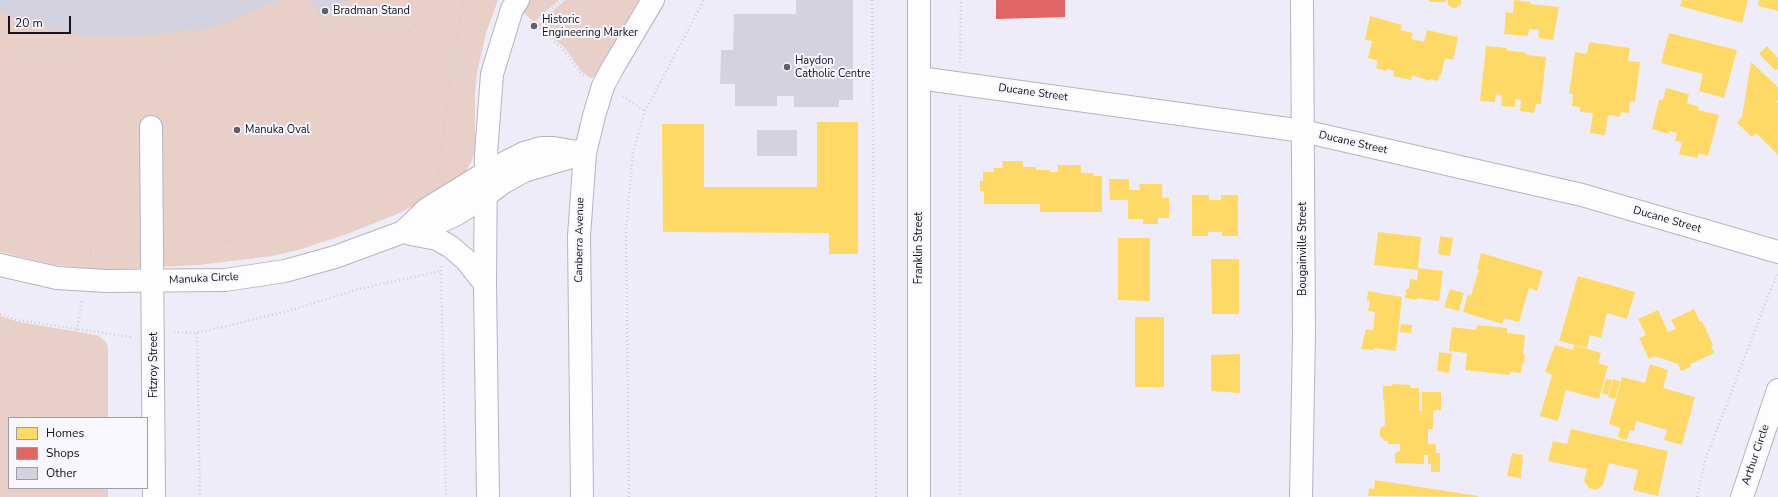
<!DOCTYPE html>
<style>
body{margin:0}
#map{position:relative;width:1778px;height:497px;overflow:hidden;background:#efecf9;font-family:"Nunito Sans",sans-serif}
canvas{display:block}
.legend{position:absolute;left:8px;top:417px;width:140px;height:72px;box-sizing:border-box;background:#f8f7ff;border:1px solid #9e9ca6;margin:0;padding:5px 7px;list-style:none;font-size:12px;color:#161320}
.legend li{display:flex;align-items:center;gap:8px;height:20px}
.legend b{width:20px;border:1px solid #9e9ca6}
.scale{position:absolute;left:8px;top:16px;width:63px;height:18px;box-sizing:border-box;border:2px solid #161320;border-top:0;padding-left:5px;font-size:12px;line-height:14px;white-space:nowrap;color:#161320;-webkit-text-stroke:3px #f8f7ff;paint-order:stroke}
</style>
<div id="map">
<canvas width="1778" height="497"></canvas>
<ul class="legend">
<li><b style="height:11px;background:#ffd966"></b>Homes</li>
<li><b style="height:11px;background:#e06666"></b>Shops</li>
<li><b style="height:11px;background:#d4d2de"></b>Other</li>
</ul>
<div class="scale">20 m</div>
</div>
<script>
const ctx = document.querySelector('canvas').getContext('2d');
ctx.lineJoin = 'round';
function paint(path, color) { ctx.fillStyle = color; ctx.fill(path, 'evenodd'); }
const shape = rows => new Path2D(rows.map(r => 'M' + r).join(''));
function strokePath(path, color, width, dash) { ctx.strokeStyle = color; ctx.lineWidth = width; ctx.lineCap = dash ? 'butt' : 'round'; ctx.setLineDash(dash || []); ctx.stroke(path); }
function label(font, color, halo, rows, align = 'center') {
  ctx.font = font + ' "Nunito Sans",sans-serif'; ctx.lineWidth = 4; ctx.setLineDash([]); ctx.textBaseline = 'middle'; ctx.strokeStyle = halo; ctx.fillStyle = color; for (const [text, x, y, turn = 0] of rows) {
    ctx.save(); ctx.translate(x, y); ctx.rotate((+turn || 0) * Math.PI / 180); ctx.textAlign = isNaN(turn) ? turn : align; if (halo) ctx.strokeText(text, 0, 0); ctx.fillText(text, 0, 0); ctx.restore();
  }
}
paint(shape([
 [0,0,498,0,486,33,477,73,475,93,475,150,472,161,464,174,429,198,395,215,347,234,298,250,272,256,199,265,105,270,55,265,0,252],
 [530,0,559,0,534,22,523,12],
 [565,0,639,0,608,52,594,77,590,78,582,72,565,48,537,25],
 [0,316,19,322,91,334,99,336,106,342,108,348,108,418,9,418,9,488,108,488,108,497,0,497]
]), '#e8d0c8');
paint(shape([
 [1429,0,1446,0,1446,2,1429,2],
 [1448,0,1461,0,1461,4,1456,8,1453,8,1448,5],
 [1514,0,1531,2,1530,4,1559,7,1553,40,1538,38,1539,30,1529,29,1528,36,1504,34,1506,12,1513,13],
 [1682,0,1748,0,1742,23,1680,6],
 [1759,0,1778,0,1778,11,1758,6],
 [1370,16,1402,25,1400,30,1413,33,1411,39,1420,41,1424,42,1427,30,1458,37,1453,60,1445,58,1441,75,1439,75,1438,81,1431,79,1430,81,1412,75,1411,80,1393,76,1394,71,1387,69,1386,71,1376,68,1378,61,1368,58,1372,41,1365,40],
 [1669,33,1737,50,1724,98,1699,91,1703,74,1661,63],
 [1589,42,1630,48,1628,61,1640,62,1635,102,1630,101,1629,113,1621,112,1620,117,1608,115,1605,135,1590,133,1593,113,1580,112,1580,107,1572,106,1573,94,1569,94,1575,52,1587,54],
 [1486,46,1507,48,1506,50,1527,53,1526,55,1546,57,1541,104,1536,104,1534,113,1520,111,1521,100,1515,99,1515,107,1501,106,1502,95,1496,94,1495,102,1480,101],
 [1767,46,1778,58,1778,69,1776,71,1759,54],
 [1751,62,1778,87,1778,100,1776,102,1778,103,1778,155,1756,133,1752,137,1737,123,1742,117],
 [1666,88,1689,94,1687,103,1699,107,1698,110,1719,115,1708,156,1699,153,1697,158,1679,154,1682,142,1675,141,1677,133,1669,131,1669,134,1652,129,1659,100,1663,100],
 [817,122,858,122,858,254,829,254,829,233,663,232,662,124,704,124,704,187,817,187],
 [1002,161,1023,161,1023,167,1036,167,1036,170,1050,170,1050,172,1058,172,1058,165,1081,165,1081,173,1094,173,1093,176,1102,176,1102,212,1040,212,1040,204,984,204,984,191,980,191,980,181,983,181,983,172,994,172,993,168,1003,168],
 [1109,179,1129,179,1129,190,1140,190,1139,184,1162,184,1162,198,1169,198,1169,218,1158,218,1158,224,1143,224,1143,219,1128,219,1128,200,1110,200],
 [1192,195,1209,195,1209,200,1221,200,1221,195,1238,195,1238,236,1222,236,1222,232,1208,232,1208,236,1192,236],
 [1378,232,1421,237,1418,268,1443,271,1439,301,1417,298,1417,300,1405,298,1406,289,1409,289,1410,279,1417,280,1418,270,1374,265],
 [1440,236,1453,238,1450,256,1438,254],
 [1118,238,1150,238,1150,301,1118,300],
 [1481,253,1543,271,1537,291,1529,288,1519,322,1504,318,1502,324,1463,312,1468,294,1471,296,1479,269,1477,269],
 [1211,259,1239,259,1239,314,1212,314],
 [1578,276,1635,292,1627,319,1607,313,1601,338,1590,335,1587,348,1559,341],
 [1450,289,1464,293,1459,311,1444,307],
 [1368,291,1402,297,1396,351,1374,348,1374,350,1361,349,1366,329,1373,330,1375,312,1368,311,1370,301,1367,301],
 [1694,309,1700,322,1702,321,1713,345,1711,346,1714,353,1690,364,1691,367,1681,371,1678,364,1655,356,1649,359,1639,338,1646,335,1638,319,1658,310,1668,332,1676,329,1671,320],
 [1135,317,1164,317,1164,387,1135,387],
 [1401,324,1412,325,1411,333,1400,332],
 [1477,325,1507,328,1507,333,1525,335,1523,355,1525,355,1524,364,1522,363,1521,373,1510,372,1509,375,1465,370,1467,353,1449,351,1452,327,1476,330],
 [1555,345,1573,350,1574,345,1601,353,1598,363,1608,366,1599,399,1566,390,1558,421,1540,416,1552,375,1545,372],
 [1439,352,1452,354,1449,373,1437,371],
 [1240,354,1240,393,1211,391,1211,355],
 [1650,364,1668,370,1663,388,1695,397,1682,445,1664,440,1667,430,1636,421,1634,431,1630,430,1627,440,1618,437,1620,428,1609,424,1622,377,1645,383],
 [1606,379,1612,380,1608,395,1602,393],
 [1613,379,1620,381,1615,399,1608,397],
 [1392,384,1411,385,1410,388,1419,388,1419,411,1422,411,1422,392,1441,392,1441,410,1433,410,1433,429,1428,429,1428,444,1436,444,1436,453,1440,453,1440,472,1431,472,1431,464,1428,464,1428,455,1424,455,1424,464,1395,463,1395,453,1400,451,1400,444,1388,444,1388,441,1385,441,1380,436,1380,429,1385,425,1384,399,1386,400,1383,399,1383,386,1392,386],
 [1571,429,1668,451,1658,496,1633,490,1638,470,1609,463,1603,485,1596,490,1589,488,1584,481,1587,469,1548,461,1553,441,1567,444],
 [1512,453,1523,455,1521,478,1507,476],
 [1375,480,1478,496,1478,497,1368,496,1369,488,1374,489]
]), '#ffd966');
paint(shape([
 [996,0,1065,0,1065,17,996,19]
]), '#e06666');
paint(shape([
 [0,0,279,0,229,22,194,33,192,29,148,36,91,37,47,29,13,18,0,12],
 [309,0,349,0,322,18],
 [796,0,853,0,853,100,839,100,839,107,794,107,794,96,777,96,777,106,735,106,735,84,720,84,721,50,733,50,734,14,796,14],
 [757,130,797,130,797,156,757,156]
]), '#d4d2de');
const street = shape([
 [919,0,919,497],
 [919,78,1303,131,1582,195,1778,252],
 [151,127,154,497],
 [1301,497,1304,334,1302,0],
 [1742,497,1778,390]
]);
const secondary = shape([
 [403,232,427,209,485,173],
 [411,234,437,239,451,247,466,260,485,284],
 [0,265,57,278,106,281,225,280,285,271,335,257,403,232,423,230,457,214,485,196]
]);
const highway = shape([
 [485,173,524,153,541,148,553,148,578,152],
 [485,196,504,182,524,171,585,153],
 [488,497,485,284,486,154,492,74,512,9,518,0],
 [582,497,579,236,585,153,594,116,603,86,612,69,653,0]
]);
strokePath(street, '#b6b4c0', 24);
strokePath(secondary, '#b6b4c0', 24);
strokePath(highway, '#b6b4c0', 24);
strokePath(shape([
 [872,0,876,497],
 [530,21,563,49,581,74,585,76],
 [534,24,562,0],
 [960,63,961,0],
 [0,89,123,128,129,128],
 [623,96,645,111],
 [960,106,960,497],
 [172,123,245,108,325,81,394,41,449,0],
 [438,178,450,76,464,0],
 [173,245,273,238,428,181],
 [90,258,91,250,130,248],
 [442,266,441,271,446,497],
 [0,314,17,320,131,337],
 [77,330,82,300],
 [174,332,197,333,285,312,359,289,441,271],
 [197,333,200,497],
 [629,497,626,229,633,152,645,111,704,0],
 [1697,497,1705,461,1770,291,1778,273]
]), '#d0ced3', 2.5, [1, 3]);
strokePath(street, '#fdfcfe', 22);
strokePath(secondary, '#fdfcfe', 22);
strokePath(highway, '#fdfcfe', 22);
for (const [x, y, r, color] of [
 [325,11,4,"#625f6c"],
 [534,26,4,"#625f6c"],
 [787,67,4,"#625f6c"],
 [237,130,4,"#625f6c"]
]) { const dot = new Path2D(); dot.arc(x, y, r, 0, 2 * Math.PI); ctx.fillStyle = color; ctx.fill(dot); strokePath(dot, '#f8f7ff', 1.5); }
label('11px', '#161320', '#f8f7ff', [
 ["Bradman Stand",333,11],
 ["Historic",542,20],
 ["Engineering Marker",542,33],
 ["Haydon",795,61],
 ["Catholic Centre",795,74],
 ["Manuka Oval",245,130]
], 'left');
label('11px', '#161320', '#f8f7ff', [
 ["Ducane Street",1033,93,8],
 ["Ducane Street",1353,143,13],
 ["Ducane Street",1667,220,16],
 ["Canberra Avenue",580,240,-89],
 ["Franklin Street",919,248,-90],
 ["Bougainville Street",1303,249,-90],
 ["Manuka Circle",204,279,-3],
 ["Fitzroy Street",154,365,-90],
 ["Arthur Circle",1756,455,-71]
]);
</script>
